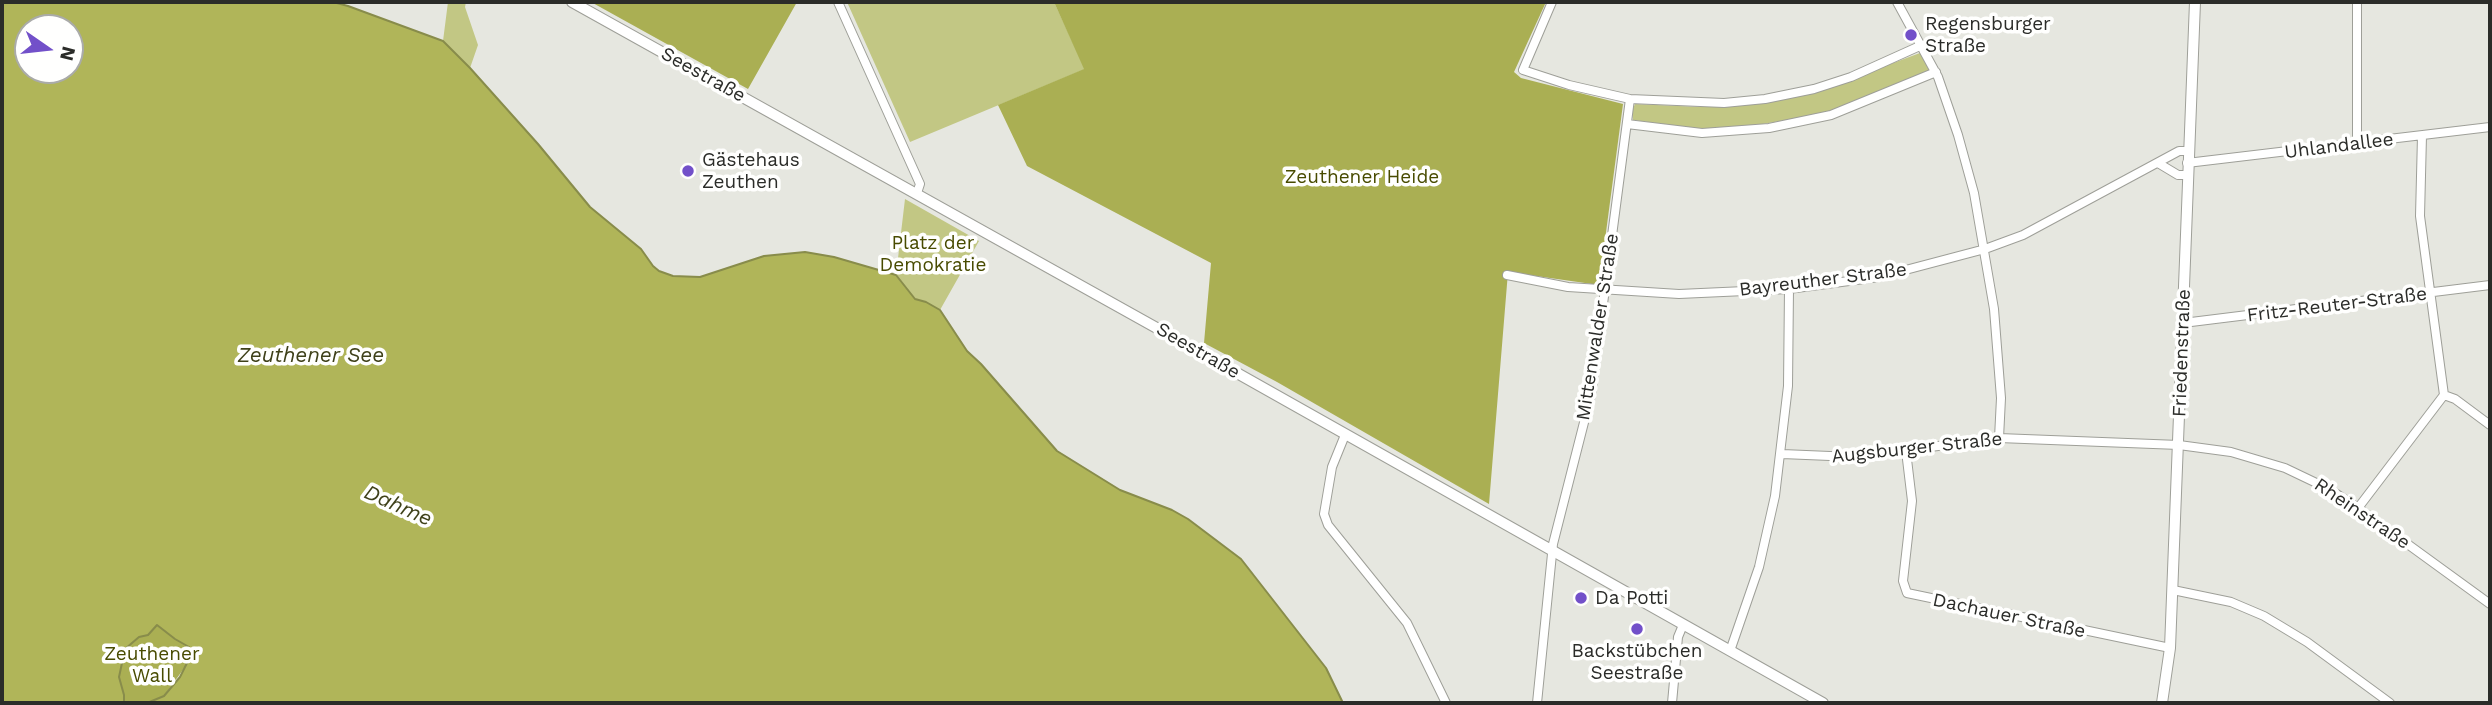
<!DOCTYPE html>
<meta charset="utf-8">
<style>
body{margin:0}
#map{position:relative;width:2492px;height:705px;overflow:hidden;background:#e6e7e0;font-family:"Work Sans",sans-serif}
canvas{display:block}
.frame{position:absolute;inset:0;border:4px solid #2b2c29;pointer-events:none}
.north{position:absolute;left:14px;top:14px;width:70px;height:70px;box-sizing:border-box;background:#fffffe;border:2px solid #aaaba9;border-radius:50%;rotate:104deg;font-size:19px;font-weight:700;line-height:28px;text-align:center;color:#2b2c29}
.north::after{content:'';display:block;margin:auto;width:24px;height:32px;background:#7250c9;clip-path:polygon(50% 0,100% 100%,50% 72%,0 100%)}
</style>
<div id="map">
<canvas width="2492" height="705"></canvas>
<div class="frame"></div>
<div class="north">N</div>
</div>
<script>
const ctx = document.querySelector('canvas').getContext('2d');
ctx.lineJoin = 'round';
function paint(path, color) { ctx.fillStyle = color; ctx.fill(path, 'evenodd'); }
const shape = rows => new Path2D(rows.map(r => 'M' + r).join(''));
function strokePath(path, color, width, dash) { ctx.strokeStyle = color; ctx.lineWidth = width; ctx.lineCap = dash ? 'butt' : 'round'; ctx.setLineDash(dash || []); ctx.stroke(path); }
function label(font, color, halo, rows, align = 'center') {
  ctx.font = font + ' "Work Sans",sans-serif'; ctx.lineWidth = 7; ctx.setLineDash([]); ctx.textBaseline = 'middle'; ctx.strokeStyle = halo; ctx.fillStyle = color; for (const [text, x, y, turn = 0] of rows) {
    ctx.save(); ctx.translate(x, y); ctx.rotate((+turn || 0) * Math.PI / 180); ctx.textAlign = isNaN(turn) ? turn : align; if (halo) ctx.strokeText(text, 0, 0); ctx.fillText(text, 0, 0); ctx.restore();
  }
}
paint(shape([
 [448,2,466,2,465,7,478,45,470,68,443,41],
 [847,2,1054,2,1085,69,910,142],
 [1920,53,1929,70,1854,103,1816,115,1739,128,1701,129,1633,120,1632,111,1635,104,1701,107,1743,104,1810,94],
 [905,199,979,241,940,310,926,302,915,299,896,275]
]), '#c2c784');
paint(shape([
 [591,2,797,2,748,89],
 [1054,2,1546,2,1514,72,1521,78,1623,104,1599,285,1508,272,1489,504,1277,382,1204,343,1211,263,1027,166,998,105,1084,69],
 [157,625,175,639,189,647,191,655,190,660,164,696,147,703,124,703,124,695,119,677,125,649,139,637,151,632]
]), '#aaaf53');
const water = shape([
 [2,2,333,2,348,6,443,41,470,68,538,144,590,207,641,249,653,266,659,271,673,276,700,277,764,256,805,252,834,257,896,275,915,299,926,302,940,310,967,351,981,364,1057,451,1120,490,1172,510,1188,519,1241,559,1326,668,1343,703,147,703,164,696,180,677,191,655,189,647,175,639,157,625,148,635,139,637,125,649,119,677,124,695,124,703,2,703,2,2],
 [28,28,70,28,70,70,28,70,28,28]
]);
paint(water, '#b0b559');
strokePath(water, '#888c4b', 2);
const street = shape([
 [838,2,920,184,917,193],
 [1552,2,1523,70,1569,85,1630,99,1724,103,1765,99,1814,89,1851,77,1922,45],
 [1897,2,1938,77,1958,135,1974,193,1994,309,2001,398,1999,438],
 [1627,124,1702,133,1769,128,1831,115,1936,72],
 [2422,136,2420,216,2444,395],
 [2357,144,2357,2],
 [2158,163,2178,175,2187,175],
 [2187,163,2490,127],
 [1507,275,1568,287,1679,294,1789,289,1879,277,1985,249,2023,235,2179,151,2188,151],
 [2183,323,2490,285],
 [2444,395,2455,399,2490,425],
 [1345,435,1332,467,1324,514,1328,525,1407,623,1446,703],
 [1906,451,1912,501,1903,581,1907,593,2170,648],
 [1782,454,1854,457,1999,438,2179,445,2231,452,2285,468,2329,489,2358,508,2490,604],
 [2358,508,2444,395],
 [2173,590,2231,602,2264,616,2307,642,2390,703],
 [1730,651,1759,567,1775,496,1788,386,1789,289],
 [1537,703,1553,544,1591,395,1630,99],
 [1672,703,1678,637,1683,625]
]);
const secondary = shape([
 [572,2,1189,346,1823,703],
 [2162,703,2170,648,2195,2]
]);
strokePath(street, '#9e9f98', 10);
strokePath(secondary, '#9e9f98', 12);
strokePath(street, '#fff', 8);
strokePath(secondary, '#fff', 10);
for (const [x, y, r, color] of [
 [1911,35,7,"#7250c9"],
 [688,171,7,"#7250c9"],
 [1581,598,7,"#7250c9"],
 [1637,629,7,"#7250c9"]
]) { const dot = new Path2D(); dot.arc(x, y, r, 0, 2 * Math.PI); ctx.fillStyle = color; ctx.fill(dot); strokePath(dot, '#fffffe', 2.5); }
label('19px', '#2b2c29', '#fffffe', [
 ["Regensburger",1925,24],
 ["Straße",1925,46],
 ["Gästehaus",702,160],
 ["Zeuthen",702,182],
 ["Da Potti",1595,598],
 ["Backstübchen",1637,651,"center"],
 ["Seestraße",1637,673,"center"]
], 'left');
label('19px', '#2b2c29', '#fffffe', [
 ["Seestraße",703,75,29],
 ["Uhlandallee",2339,146,-7],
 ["Bayreuther Straße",1823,280,-7],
 ["Fritz-Reuter-Straße",2337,305,-7],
 ["Mittenwalder Straße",1598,327,-81],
 ["Seestraße",1198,351,30],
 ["Friedenstraße",2182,353,-88],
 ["Augsburger Straße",1917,448,-6],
 ["Rheinstraße",2362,514,34],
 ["Dachauer Straße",2009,616,12]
]);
label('19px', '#484b00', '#fffffe', [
 ["Zeuthener Heide",1362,177],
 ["Platz der",933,243],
 ["Demokratie",933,265],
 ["Zeuthener",152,654],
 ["Wall",152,676]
]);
label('italic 21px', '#3f411a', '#fffffe', [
 ["Zeuthener See",311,356],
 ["Dahme",398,506,24]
]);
</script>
